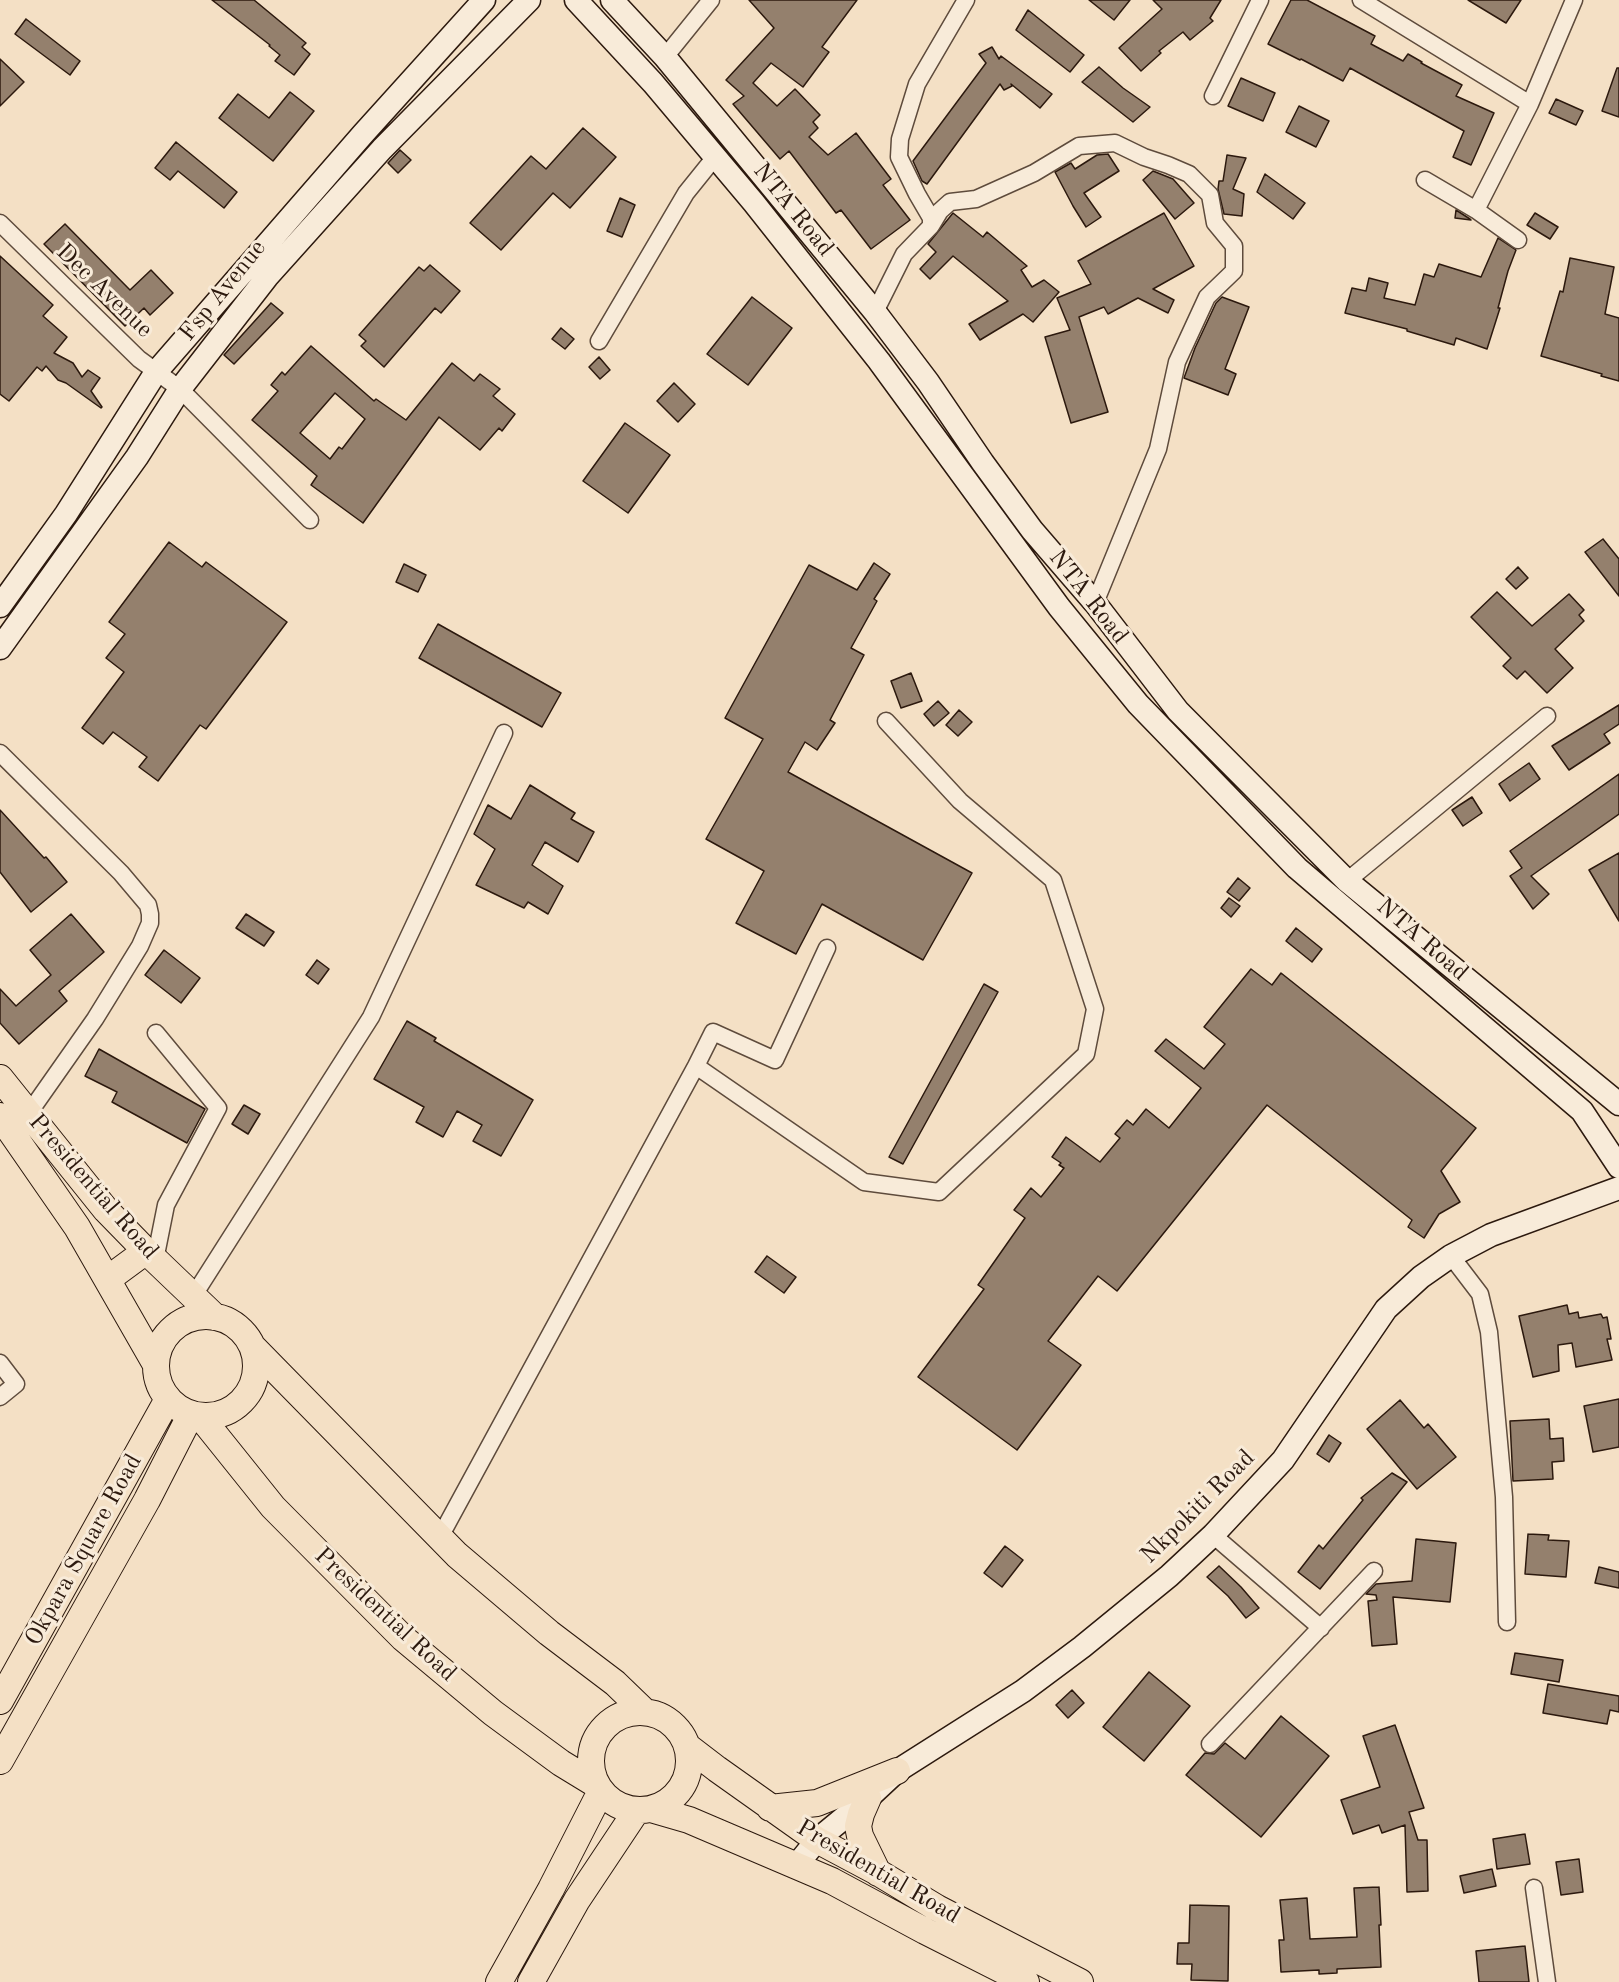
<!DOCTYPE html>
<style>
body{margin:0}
canvas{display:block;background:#f4e0c5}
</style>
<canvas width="1619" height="1982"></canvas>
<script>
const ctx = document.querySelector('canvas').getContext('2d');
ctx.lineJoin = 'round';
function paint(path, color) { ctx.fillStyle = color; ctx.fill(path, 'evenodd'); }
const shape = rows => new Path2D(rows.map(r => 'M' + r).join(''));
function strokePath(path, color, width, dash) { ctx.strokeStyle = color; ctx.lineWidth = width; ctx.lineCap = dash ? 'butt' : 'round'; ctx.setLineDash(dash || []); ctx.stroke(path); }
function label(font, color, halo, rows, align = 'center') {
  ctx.font = font + ' "Old Standard TT",serif'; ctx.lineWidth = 6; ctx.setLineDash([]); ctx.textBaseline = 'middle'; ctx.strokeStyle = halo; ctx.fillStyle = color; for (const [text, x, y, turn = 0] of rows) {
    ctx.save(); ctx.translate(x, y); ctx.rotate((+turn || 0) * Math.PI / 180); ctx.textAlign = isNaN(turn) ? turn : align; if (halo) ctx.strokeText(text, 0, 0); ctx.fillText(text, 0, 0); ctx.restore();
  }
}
const building = shape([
 [212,0,254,0,306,43,302,47,310,54,294,75,275,61,280,55,269,46,270,45,212,0],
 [749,0,857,0,822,47,829,52,803,87,771,63,753,83,777,106,795,89,820,115,813,122,818,128,809,137,828,155,856,133,891,179,883,185,910,220,871,249,841,210,836,213,789,151,780,159,733,104,744,96,726,80,774,28,749,0],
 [1089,0,1130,0,1114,20,1089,0],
 [1153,0,1221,0,1210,18,1213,21,1190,40,1183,32,1159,51,1161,53,1141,71,1119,48,1162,9,1153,0],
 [1291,0,1307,0,1375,36,1371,44,1403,61,1408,54,1422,62,1421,63,1462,85,1456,96,1494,113,1471,165,1453,157,1464,131,1350,68,1343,81,1301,59,1300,60,1268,44,1291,0],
 [1468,0,1521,0,1506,23,1468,0],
 [1028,10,1084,55,1070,72,1016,30,1028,10],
 [26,19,80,61,70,75,15,34,26,19],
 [992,47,999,59,1001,56,1052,94,1040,108,1011,84,1012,86,1004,90,1000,84,927,184,922,181,913,161,986,63,979,54,992,47],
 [0,59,24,82,0,106,0,59],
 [1099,67,1123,88,1150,107,1133,122,1082,82,1099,67],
 [1617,68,1619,68,1619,117,1602,111,1617,68],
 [1241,78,1275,93,1263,121,1228,106,1241,78],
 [290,92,314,111,273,161,219,118,238,94,269,118,290,92],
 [1556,99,1583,111,1576,125,1549,113,1556,99],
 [1299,106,1329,121,1316,147,1286,132,1299,106],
 [583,128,616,157,570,208,553,193,501,250,470,223,531,156,546,169,583,128],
 [176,142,237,192,224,208,178,171,170,180,155,168,176,142],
 [400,150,411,160,398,173,388,163,400,150],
 [1108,154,1119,171,1084,193,1101,217,1086,227,1073,206,1055,172,1071,163,1075,169,1097,155,1108,154],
 [1227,155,1246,158,1233,189,1244,194,1242,216,1224,214,1218,189,1219,181,1223,181,1227,155],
 [1153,171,1173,179,1194,203,1175,219,1143,180,1153,171],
 [1265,174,1305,203,1293,219,1257,192,1265,174],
 [620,198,635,205,622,237,607,231,620,198],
 [1456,210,1470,219,1471,220,1455,218,1456,210],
 [953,213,983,237,987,232,1027,266,1021,270,1032,287,1044,280,1059,292,1033,322,1023,314,980,340,969,324,1008,301,953,256,930,279,920,269,936,252,928,244,953,213],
 [1164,213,1194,266,1153,289,1174,300,1168,313,1138,298,1108,314,1104,307,1079,317,1108,412,1071,423,1045,337,1070,330,1057,298,1091,284,1078,261,1164,213],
 [1535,213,1558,227,1550,239,1527,225,1535,213],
 [65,224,130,290,151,270,173,293,150,315,144,308,125,326,44,244,65,224],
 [1498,238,1516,250,1508,271,1498,308,1500,308,1487,349,1456,338,1454,345,1407,331,1407,329,1345,313,1352,288,1366,291,1369,278,1388,283,1384,298,1415,305,1424,274,1434,277,1439,264,1481,277,1498,238],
 [0,256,53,305,43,316,67,337,54,353,73,363,82,377,88,370,100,378,91,391,102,407,101,408,66,383,58,380,46,366,42,371,37,367,9,401,0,394,0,256],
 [1570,258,1614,267,1605,314,1619,318,1619,381,1601,376,1602,374,1541,356,1560,291,1563,292,1570,258],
 [430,265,460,291,441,313,435,308,384,367,361,346,366,341,359,335,419,267,424,271,430,265],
 [752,297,792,328,748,385,707,354,752,297],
 [1222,297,1249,307,1225,369,1236,374,1228,395,1184,378,1195,348,1216,303,1222,297],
 [271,303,283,313,234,364,224,355,271,303],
 [561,328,574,339,565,349,552,339,561,328],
 [311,346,374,401,376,399,406,420,452,363,474,381,480,374,500,389,493,396,515,414,502,431,499,428,480,450,439,417,363,523,311,485,317,476,252,420,278,391,271,385,282,372,285,375,311,346],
 [335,393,365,419,342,449,339,447,330,459,300,433,335,393],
 [599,357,610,370,600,379,589,367,599,357],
 [674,383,695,404,678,422,657,401,674,383],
 [625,423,670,455,628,513,583,481,625,423],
 [1603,539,1619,559,1619,596,1585,552,1603,539],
 [169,542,202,567,206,562,287,622,206,729,200,725,158,781,139,767,147,757,113,732,103,744,82,728,124,672,106,658,125,634,109,622,169,542],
 [874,563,890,574,874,599,877,601,851,648,864,655,830,720,835,723,817,750,805,742,788,772,972,873,923,960,822,904,796,954,736,923,764,871,706,839,763,739,725,718,809,565,857,590,874,563],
 [404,564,426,575,418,592,396,582,404,564],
 [1518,567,1528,578,1516,589,1506,579,1518,567],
 [1497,592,1532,626,1569,594,1584,610,1579,615,1584,621,1555,649,1573,668,1547,693,1525,671,1517,679,1503,666,1511,658,1471,617,1497,592],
 [438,624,561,693,542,727,419,658,438,624],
 [911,673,922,701,901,708,891,681,911,673],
 [938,701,949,713,934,726,924,714,938,701],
 [1619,705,1619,724,1604,734,1610,743,1569,770,1552,746,1619,705],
 [959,710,972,722,958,736,946,725,959,710],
 [1529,763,1540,779,1510,801,1499,784,1529,763],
 [1619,774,1619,814,1531,876,1549,894,1533,909,1510,876,1522,868,1510,851,1619,774],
 [530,785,575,813,571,819,594,832,578,862,545,842,532,865,563,886,548,914,528,902,524,908,476,885,495,849,474,834,488,805,511,819,530,785],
 [1472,797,1482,813,1463,826,1452,810,1472,797],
 [0,810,44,858,46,857,67,882,31,912,0,872,0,810],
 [1619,853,1619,921,1589,870,1619,853],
 [1238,878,1250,888,1239,901,1227,892,1238,878],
 [1229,898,1240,906,1231,917,1221,908,1229,898],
 [71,914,104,952,59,991,67,1001,19,1044,0,1023,0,989,16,1006,51,975,30,950,71,914],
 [246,914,274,932,264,946,236,928,246,914],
 [1296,928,1322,949,1312,962,1286,941,1296,928],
 [164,950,200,978,181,1003,145,975,164,950],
 [317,960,329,969,318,984,306,975,317,960],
 [1251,969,1272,985,1281,973,1476,1128,1441,1171,1460,1202,1439,1214,1424,1238,1408,1227,1412,1220,1267,1105,1117,1291,1098,1276,1048,1341,1081,1365,1017,1450,918,1377,984,1289,978,1285,1025,1218,1014,1210,1031,1188,1041,1197,1064,1168,1059,1165,1061,1163,1052,1157,1066,1137,1100,1162,1120,1138,1115,1134,1127,1120,1133,1125,1146,1109,1169,1128,1201,1088,1155,1051,1166,1039,1204,1069,1225,1044,1204,1027,1251,969],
 [984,984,998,992,903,1164,889,1157,984,984],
 [407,1021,436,1038,434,1041,533,1100,501,1156,473,1141,482,1125,457,1111,443,1137,416,1122,424,1107,374,1079,407,1021],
 [99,1049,205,1109,187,1143,112,1102,117,1092,85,1076,99,1049],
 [244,1105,260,1114,248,1134,232,1124,244,1105],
 [767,1256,796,1277,784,1293,755,1272,767,1256],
 [1567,1305,1569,1314,1578,1312,1579,1318,1601,1314,1603,1318,1607,1317,1611,1339,1607,1339,1612,1360,1576,1367,1572,1343,1558,1345,1559,1371,1533,1377,1519,1316,1567,1305],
 [1619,1399,1619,1447,1593,1452,1584,1406,1619,1399],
 [1400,1400,1424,1428,1428,1424,1456,1457,1417,1489,1367,1429,1400,1400],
 [1549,1419,1550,1439,1563,1438,1564,1461,1552,1462,1553,1479,1513,1481,1510,1421,1549,1419],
 [1329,1435,1341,1443,1329,1462,1317,1454,1329,1435],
 [1392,1473,1407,1482,1320,1589,1298,1572,1319,1545,1323,1549,1363,1500,1361,1498,1392,1473],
 [1528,1534,1549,1535,1548,1540,1569,1541,1566,1577,1525,1574,1528,1534],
 [1416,1539,1456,1543,1450,1602,1393,1597,1397,1644,1372,1646,1368,1601,1377,1600,1376,1595,1366,1594,1376,1584,1412,1581,1416,1539],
 [1005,1546,1023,1560,1002,1587,984,1573,1005,1546],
 [1219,1566,1241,1587,1259,1608,1246,1618,1228,1596,1207,1577,1219,1566],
 [1599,1567,1619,1572,1619,1588,1595,1583,1599,1567],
 [1515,1653,1563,1660,1559,1682,1511,1674,1515,1653],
 [1149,1672,1190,1706,1144,1761,1103,1727,1149,1672],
 [1548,1684,1619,1696,1619,1712,1610,1710,1607,1724,1543,1713,1548,1684],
 [1072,1690,1084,1703,1068,1718,1056,1705,1072,1690],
 [1281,1716,1329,1756,1261,1837,1186,1775,1205,1753,1214,1754,1225,1743,1245,1759,1281,1716],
 [1395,1725,1424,1808,1409,1812,1418,1840,1427,1840,1428,1891,1407,1892,1405,1825,1382,1833,1379,1825,1353,1834,1341,1800,1380,1787,1363,1736,1395,1725],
 [1525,1834,1530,1864,1497,1869,1493,1839,1525,1834],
 [1579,1859,1583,1892,1561,1895,1556,1862,1579,1859],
 [1492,1869,1496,1886,1464,1893,1460,1876,1492,1869],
 [1379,1887,1381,1925,1379,1925,1381,1967,1337,1969,1337,1973,1319,1974,1319,1970,1281,1972,1279,1940,1284,1940,1280,1900,1307,1898,1310,1939,1357,1937,1354,1888,1379,1887],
 [1190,1905,1229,1906,1228,1981,1191,1980,1192,1964,1177,1964,1178,1943,1189,1943,1190,1905],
 [1525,1946,1529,1982,1479,1982,1476,1951,1525,1946]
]);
paint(building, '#94806d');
strokePath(building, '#2c190e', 1.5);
const minor = shape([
 [1361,0,1530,104],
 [665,57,711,0],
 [1213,96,1260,0],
 [1425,180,1476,210,1518,240],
 [1476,210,1530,104,1574,0],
 [0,223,139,359,180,389,310,520],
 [931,226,940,211,950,202,976,199,1034,173,1079,146,1115,143,1144,157,1168,165,1189,174,1210,195,1215,223,1234,246,1234,271,1207,297,1177,362,1158,449,1095,603],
 [875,312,904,254,931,226,931,218,917,194,899,157,900,139,917,84,966,0],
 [599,341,686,193,715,157],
 [0,753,121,873,148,905,150,914,150,923,140,946,95,1019,29,1113],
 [1347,881,1547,716],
 [696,1066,864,1182,939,1192,1086,1054,1095,1009,1053,880,960,801,886,721],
 [1451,1256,1480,1294,1489,1332,1504,1497,1507,1622],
 [155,1260,166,1205,218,1108,156,1033],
 [194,1295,371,1017,504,733],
 [0,1363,16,1384,0,1397],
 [1213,1535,1321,1628],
 [440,1537,696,1066,713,1032,775,1060,827,948],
 [1210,1744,1374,1571],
 [1534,1888,1547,1982]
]);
const secondary = shape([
 [576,0,653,83,754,203,879,361,1059,607,1138,704,1297,868,1582,1111,1619,1167],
 [612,0,665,57,875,312,928,382,983,463,1032,530,1095,603,1178,711,1347,881,1619,1104],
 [0,606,66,514,156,372,363,134,484,0],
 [0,648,137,457,180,389,267,277,382,149,529,0],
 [796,1866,817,1840,868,1798,897,1771,1023,1691,1082,1647,1169,1576,1213,1535,1283,1460,1386,1309,1421,1277,1451,1256,1491,1235,1619,1188]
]);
const primary = shape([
 [0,1078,106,1210,146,1251,215,1317],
 [0,1116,77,1227,155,1363],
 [108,1279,146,1251],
 '156 1366a50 50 0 1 1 100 0a50 50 0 1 1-100 0Z',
 [253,1347,457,1555,549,1633,615,1683,644,1711],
 [200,1416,273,1507,403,1638,493,1713,561,1763,597,1785],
 [0,1701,168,1399],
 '591 1761a49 49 0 1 1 98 0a49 49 0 1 1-98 0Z',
 [687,1746,717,1769,817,1840,879,1873,937,1908,1080,1982],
 [0,1761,147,1500,191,1414],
 [868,1798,861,1814,858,1826,860,1836,878,1873],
 [770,1808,817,1803,897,1771],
 [651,1809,689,1820,832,1881,925,1931,1026,1982],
 [499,1982,551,1889,601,1791],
 [531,1982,577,1900,637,1810]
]);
strokePath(minor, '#5e4b3c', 19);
strokePath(secondary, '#2c190e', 25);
strokePath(primary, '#2c190e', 28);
strokePath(minor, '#f8ebd9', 16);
strokePath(secondary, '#f8ebd9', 22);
strokePath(primary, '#f4e0c5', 26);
label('24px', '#2c190e', '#f8ebd9', [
 ["NTA Road",793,210,51],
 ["Dec Avenue",104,291,44],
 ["Fsp Avenue",223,291,-51],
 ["NTA Road",1088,597,52],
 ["NTA Road",1422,940,41],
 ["Presidential Road",93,1187,49],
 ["Nkpokiti Road",1198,1507,-45],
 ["Okpara Square Road",84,1550,-61],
 ["Presidential Road",385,1615,43],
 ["Presidential Road",878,1872,30]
]);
</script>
